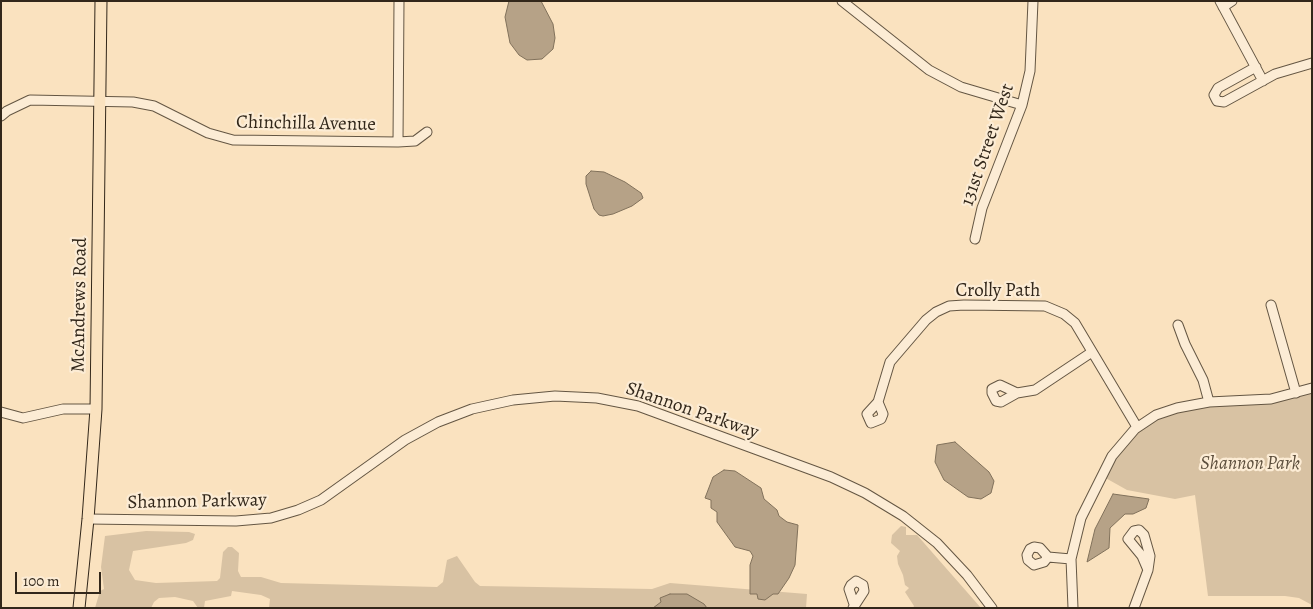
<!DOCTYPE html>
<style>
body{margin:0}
#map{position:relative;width:1313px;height:609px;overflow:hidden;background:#fae2bf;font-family:Alegreya,serif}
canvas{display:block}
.frame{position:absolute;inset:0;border:2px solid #32271a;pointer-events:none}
.scale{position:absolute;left:15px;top:572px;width:86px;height:22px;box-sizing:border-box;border:2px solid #32271a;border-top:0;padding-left:6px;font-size:15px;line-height:18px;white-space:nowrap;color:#32271a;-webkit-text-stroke:4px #fcecd5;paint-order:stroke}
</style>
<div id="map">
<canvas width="1313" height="609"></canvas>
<div class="frame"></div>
<div class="scale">100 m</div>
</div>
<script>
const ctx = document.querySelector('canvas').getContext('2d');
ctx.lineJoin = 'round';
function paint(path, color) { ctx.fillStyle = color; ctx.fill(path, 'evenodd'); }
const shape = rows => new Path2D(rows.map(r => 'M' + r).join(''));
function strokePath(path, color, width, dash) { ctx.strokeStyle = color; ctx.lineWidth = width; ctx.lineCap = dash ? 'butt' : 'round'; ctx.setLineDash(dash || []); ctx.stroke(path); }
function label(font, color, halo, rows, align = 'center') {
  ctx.font = font + ' Alegreya,serif'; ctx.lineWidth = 4.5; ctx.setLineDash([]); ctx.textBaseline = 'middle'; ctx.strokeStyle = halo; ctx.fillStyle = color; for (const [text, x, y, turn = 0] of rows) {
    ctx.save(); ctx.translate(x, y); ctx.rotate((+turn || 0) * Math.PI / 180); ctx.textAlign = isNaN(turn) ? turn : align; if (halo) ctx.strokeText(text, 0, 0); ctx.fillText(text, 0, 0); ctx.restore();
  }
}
paint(shape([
 [1312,388,1312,605,1299,598,1285,596,1208,596,1195,495,1175,499,1127,490,1102,476,1137,427,1209,402,1257,401],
 [901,526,906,527,906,535,917,535,981,608,913,608,914,606,905,592,909,588,905,585,903,575,898,564,897,556,900,551,891,543,892,535],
 [146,531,189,532,195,534,193,540,186,543,133,551,129,570,135,580,156,583,217,581,220,578,223,552,228,547,232,547,239,553,238,571,241,577,261,577,281,583,437,587,443,582,447,560,457,556,475,582,480,586,652,589,670,583,807,594,806,608,269,608,270,599,261,595,232,591,231,596,205,601,204,608,198,608,193,601,175,597,159,598,154,602,151,608,95,608,100,591,104,589,101,567,105,536]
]), '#d8c2a3');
const water = shape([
 [509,1,541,1,553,24,555,38,553,49,542,59,527,60,519,55,510,43,505,17,509,1],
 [591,171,604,172,625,182,641,193,643,198,632,206,613,214,603,216,599,215,594,209,586,184,586,176,591,171],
 [955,442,989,472,994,481,991,493,981,499,968,497,944,480,935,462,937,445,955,442],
 [724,470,735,471,761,488,764,499,777,510,779,516,787,522,798,525,795,565,789,578,778,594,773,594,765,600,758,599,757,594,750,594,750,565,753,556,750,551,735,547,717,522,717,512,711,508,711,500,705,498,713,477,724,470],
 [1113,494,1149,499,1146,508,1133,514,1125,514,1110,528,1109,548,1087,562,1095,529,1113,494],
 [670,594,687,594,704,604,707,608,653,608,661,602,660,598,670,594]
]);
paint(water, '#b6a287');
strokePath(water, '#81715b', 1);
const minor = shape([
 [842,1,929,70,961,87,1022,105],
 [1220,1,1263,81],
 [1223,7,1232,1],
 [1256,67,1218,88,1214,95,1217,101,1224,102,1275,74,1312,63],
 [1,116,7,111,30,100,133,102,154,106,208,133,233,140,398,142,415,141,427,132],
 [398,142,399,1],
 [975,239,982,208,1022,105,1030,71,1033,1],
 [1271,305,1296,393],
 [1178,325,1185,344,1203,380,1209,402],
 [1017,393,1001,402,996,401,992,393,992,389,1000,385,1017,393,1035,390,1092,352],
 [878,402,883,414,881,419,871,423,867,414,878,402,890,362,926,320,936,312,949,306,964,305,1045,306,1064,314,1075,323,1137,427],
 [1,412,23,418,63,409,96,409],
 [88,519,236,521,271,518,298,510,321,500,405,440,438,422,472,409,513,400,555,396,597,398,638,406,831,477,865,493,903,516,937,543,967,575,992,608],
 [1048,557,1044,562,1034,565,1028,560,1027,555,1030,549,1034,547,1040,548,1048,557,1071,559],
 [853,608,864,591,863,585,856,581,851,585,849,589,854,604],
 [1073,608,1071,559,1081,518,1112,456,1135,429,1156,415,1177,408,1209,402,1271,399,1312,388],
 [1134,608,1148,570,1150,556,1144,535,1139,530,1134,531,1128,539,1142,556,1148,570]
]);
const major = shape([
 [79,608,88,519,96,409,101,1]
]);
strokePath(minor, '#645643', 11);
strokePath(major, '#32271a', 13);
strokePath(minor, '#fcecd5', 9);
strokePath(major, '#fae2bf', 11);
label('19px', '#32271a', '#fcecd5', [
 ["Chinchilla Avenue",306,124,1],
 ["131st Street West",988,145,-71],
 ["Crolly Path",998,291],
 ["McAndrews Road",80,305,-89],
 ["Shannon Parkway",692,411,19],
 ["Shannon Parkway",197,502,-1]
]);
label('italic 19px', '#5c4e3c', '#fcecd5', [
 ["Shannon Park",1250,464]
]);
</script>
